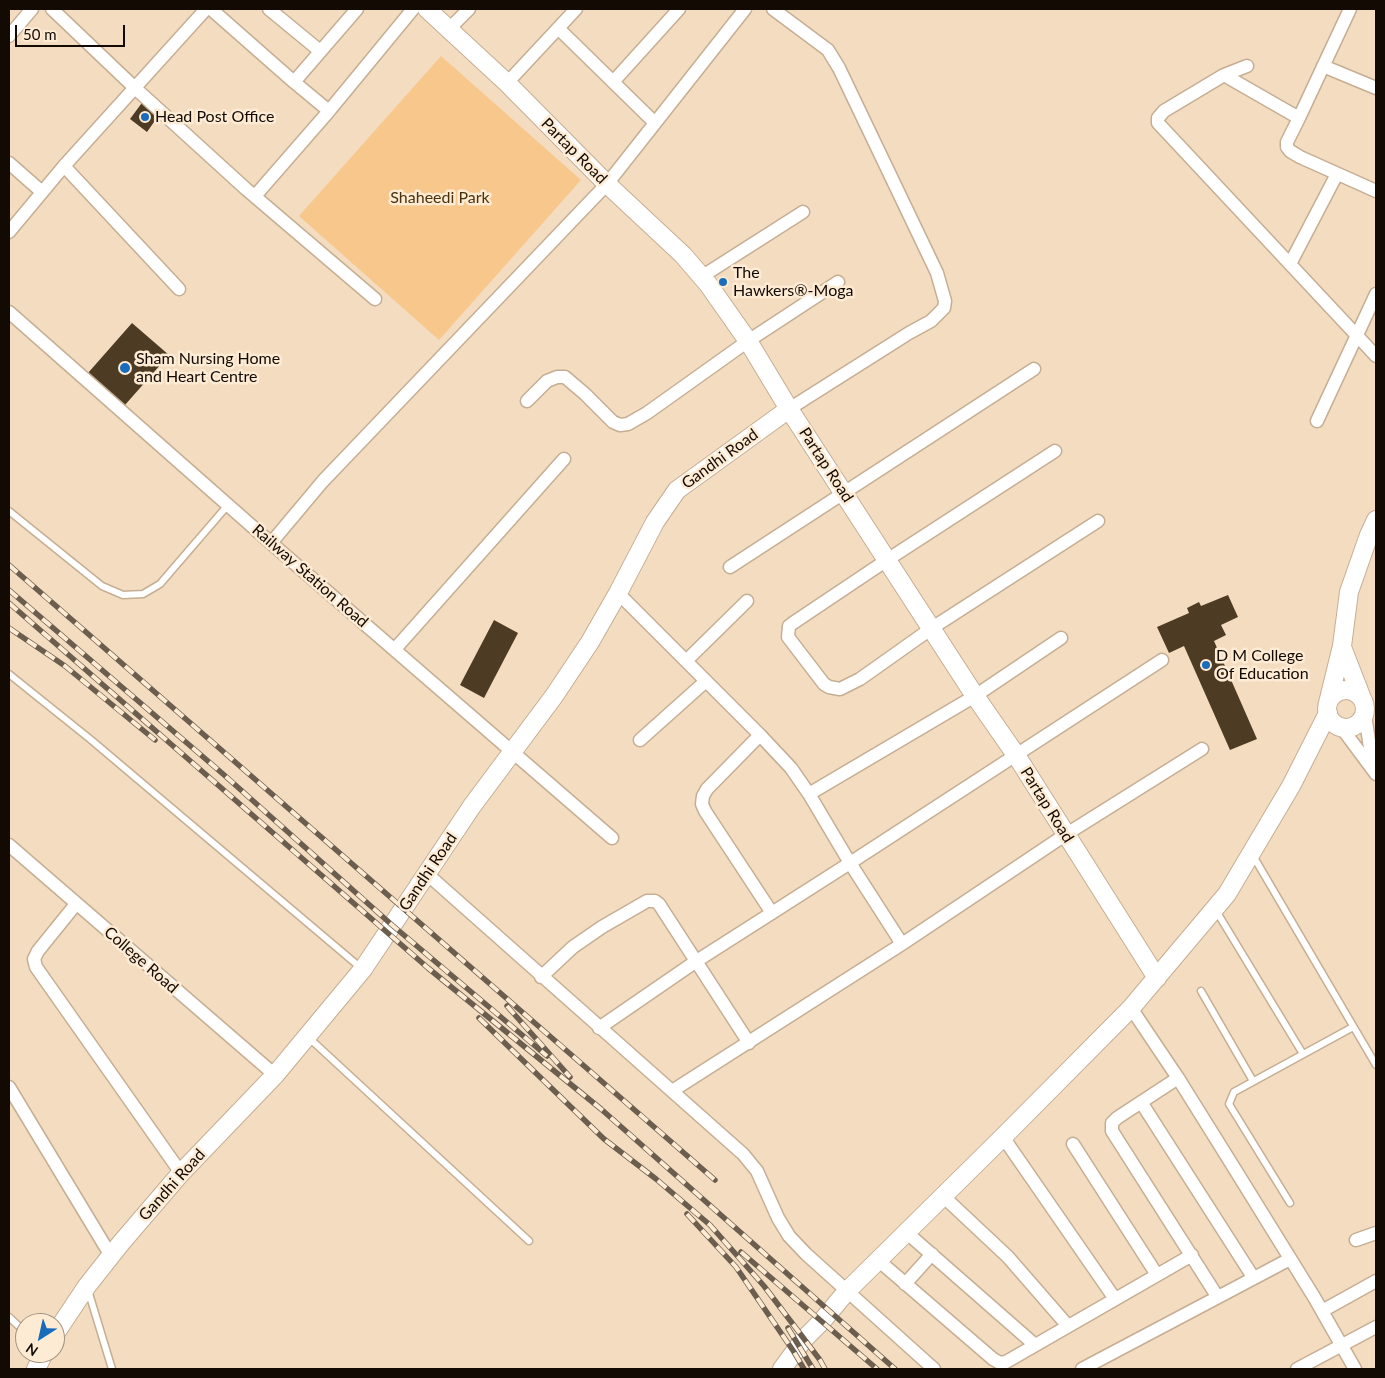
<!DOCTYPE html>
<meta charset="utf-8">
<style>
body{margin:0}
#map{position:relative;width:1385px;height:1378px;overflow:hidden;background:#f4dcc0;font-family:Lato,sans-serif}
canvas{display:block}
.frame{position:absolute;inset:0;border:10px solid #120a03;pointer-events:none}
.north{position:absolute;left:15px;top:1313px;width:50px;height:50px;box-sizing:border-box;background:#feebd4;border:1px solid #a09180;border-radius:50%;rotate:215deg;font-size:14px;font-weight:700;line-height:20px;text-align:center;color:#120a03}
.north::after{content:'';display:block;margin:auto;width:18px;height:22px;background:#186cba;clip-path:polygon(50% 0,100% 100%,50% 72%,0 100%)}
.scale{position:absolute;left:15px;top:25px;width:110px;height:22px;box-sizing:border-box;border:2px solid #120a03;border-top:0;padding-left:6px;font-size:15px;line-height:18px;white-space:nowrap;color:#120a03;-webkit-text-stroke:4px #feebd4;paint-order:stroke}
</style>
<div id="map">
<canvas width="1385" height="1378"></canvas>
<div class="frame"></div>
<div class="north">N</div>
<div class="scale">50 m</div>
</div>
<script>
const ctx = document.querySelector('canvas').getContext('2d');
ctx.lineJoin = 'round';
function paint(path, color) { ctx.fillStyle = color; ctx.fill(path, 'evenodd'); }
const shape = rows => new Path2D(rows.map(r => 'M' + r).join(''));
function strokePath(path, color, width, dash) { ctx.strokeStyle = color; ctx.lineWidth = width; ctx.lineCap = dash ? 'butt' : 'round'; ctx.setLineDash(dash || []); ctx.stroke(path); }
function label(font, color, halo, rows, align = 'center') {
  ctx.font = font + ' Lato,sans-serif'; ctx.lineWidth = 5; ctx.setLineDash([]); ctx.textBaseline = 'middle'; ctx.strokeStyle = halo; ctx.fillStyle = color; for (const [text, x, y, turn = 0] of rows) {
    ctx.save(); ctx.translate(x, y); ctx.rotate((+turn || 0) * Math.PI / 180); ctx.textAlign = isNaN(turn) ? turn : align; if (halo) ctx.strokeText(text, 0, 0); ctx.fillText(text, 0, 0); ctx.restore();
  }
}
paint(shape([
 [441,56,581,180,439,340,299,216]
]), '#f8c78c');
paint(shape([
 [144,100,161,112,147,132,130,119],
 [132,323,169,355,125,405,88,373],
 [1228,595,1238,617,1221,625,1226,635,1214,641,1257,739,1230,750,1184,646,1169,653,1157,627,1189,613,1187,608,1199,602,1201,606],
 [494,620,518,633,484,698,460,685]
]), '#4e3b23');
const lane = shape([
 [9,511,102,586,123,595,143,594,160,584,228,505],
 [9,674,90,739,361,968],
 [1252,854,1376,1065],
 [1215,909,1303,1054],
 [1201,991,1253,1081],
 [308,1037,529,1241],
 [1290,1203,1229,1104,1234,1092,1353,1027],
 [88,1290,112,1369],
 [9,1317,25,1332]
]);
const street = shape([
 [52,9,135,88,246,189,375,299],
 [211,9,294,82,329,111],
 [269,9,320,51],
 [773,9,828,50,839,68,937,273,945,301,944,308,931,321,909,333,789,409],
 [1350,9,1299,118,1287,142,1287,147,1290,151,1300,157,1376,191],
 [449,29,469,9],
 [559,29,655,123],
 [9,36,32,9],
 [1247,66,1224,75,1164,111,1158,118,1158,123,1376,356],
 [1323,66,1376,88],
 [1224,75,1299,118],
 [294,82,357,9],
 [613,82,679,9],
 [507,83,576,9],
 [9,163,42,192],
 [64,166,179,289],
 [255,196,329,111,413,9],
 [9,232,64,166,206,9],
 [1290,264,1337,174],
 [701,277,803,212],
 [9,312,271,543,612,838],
 [527,401,547,381,557,377,565,377,585,394,613,422,620,425,628,424,647,413,748,341,838,282],
 [1317,421,1376,294],
 [1055,451,887,560,793,623,789,626,788,637,824,684,829,687,840,689,860,679,932,628,1098,521],
 [271,543,323,481,607,184,745,9],
 [730,567,1034,369],
 [618,593,760,735,791,768,809,794,850,863,902,944],
 [395,649,564,459],
 [686,661,747,601],
 [1365,715,1373,767],
 [1341,727,1376,774],
 [760,735,707,789,703,796,702,804,705,811,772,913],
 [640,740,706,681],
 [809,794,975,696,1061,638],
 [9,845,275,1075],
 [426,873,743,1154,757,1171,778,1218,789,1236,806,1254,934,1369],
 [76,904,38,951,34,959,36,967,181,1173],
 [541,977,573,947,602,927,647,901,655,901,659,904,749,1043],
 [1131,1008,1178,1078,1236,1171,1314,1297,1355,1369],
 [599,1028,695,962,850,863,1162,660],
 [1178,1078,1117,1118,1112,1123,1112,1131,1217,1296],
 [9,1087,111,1256],
 [672,1091,902,944,1065,835,1202,749],
 [1141,1102,1253,1277],
 [1003,1137,1115,1299],
 [1073,1144,1157,1275],
 [943,1196,1008,1257,1068,1326],
 [906,1232,1035,1345],
 [1356,1240,1376,1233],
 [878,1260,993,1359,1000,1363,1006,1362,1192,1255],
 [905,1284,932,1254],
 [1322,1311,1376,1281],
 [1082,1369,1290,1259],
 [1297,1369,1376,1327]
]);
const secondary = shape([
 [427,9,507,83,607,184,683,255,708,284,748,341,789,409,975,696,1016,755,1157,978],
 [1342,647,1361,696],
 '1327 709a19 19 0 1 1 38 0a19 19 0 1 1-38 0Z',
 [1328,703,1342,646,1349,592,1369,535,1376,520],
 [55,1334,87,1286,121,1243,181,1173,275,1075,363,969,472,806,554,696,590,642,618,593,655,522,677,490,789,409],
 [36,1369,44,1353],
 [782,1369,804,1339,822,1321,847,1291,1003,1137,1131,1008,1227,894,1291,786,1328,713]
]);
strokePath(lane, '#c5ae93', 9);
strokePath(street, '#c5ae93', 15);
strokePath(secondary, '#c5ae93', 20);
strokePath(lane, '#fff', 6);
strokePath(street, '#fff', 12);
strokePath(secondary, '#fff', 18);
const rail = shape([
 [9,565,715,1180],
 [9,590,223,774,392,925,547,1056],
 [9,603,428,968,601,1109,895,1369],
 [9,628,65,666,155,740],
 [507,1006,570,1077],
 [479,1018,604,1139,656,1179,710,1225,764,1286,820,1360,825,1369],
 [687,1214,736,1267,794,1352,804,1369],
 [741,1252,877,1369],
 [788,1328,813,1369]
]);
strokePath(rail, '#6c5e4e', 5.5);
strokePath(rail, '#feebd4', 4, [11]);
for (const [x, y, r, color] of [
 [145,117,5,"#186cba"],
 [723,282,5,"#186cba"],
 [125,368,6,"#186cba"],
 [1206,665,5,"#186cba"]
]) { const dot = new Path2D(); dot.arc(x, y, r, 0, 2 * Math.PI); ctx.fillStyle = color; ctx.fill(dot); strokePath(dot, '#feebd4', 2); }
label('16px', '#120a03', '#feebd4', [
 ["Head Post Office",155,117],
 ["The",733,273],
 ["Hawkers®-Moga",733,291],
 ["Sham Nursing Home",136,359],
 ["and Heart Centre",136,377],
 ["D M College",1216,656],
 ["Of Education",1216,674]
], 'left');
label('16px', '#120a03', '#feebd4', [
 ["Partap Road",574,151,45],
 ["Gandhi Road",720,459,-36],
 ["Partap Road",826,465,57],
 ["Railway Station Road",310,576,41],
 ["Partap Road",1047,805,58],
 ["Gandhi Road",428,872,-56],
 ["College Road",141,960,41],
 ["Gandhi Road",172,1185,-48]
]);
label('16px', '#4b310c', '#feebd4', [
 ["Shaheedi Park",440,198]
]);
</script>
